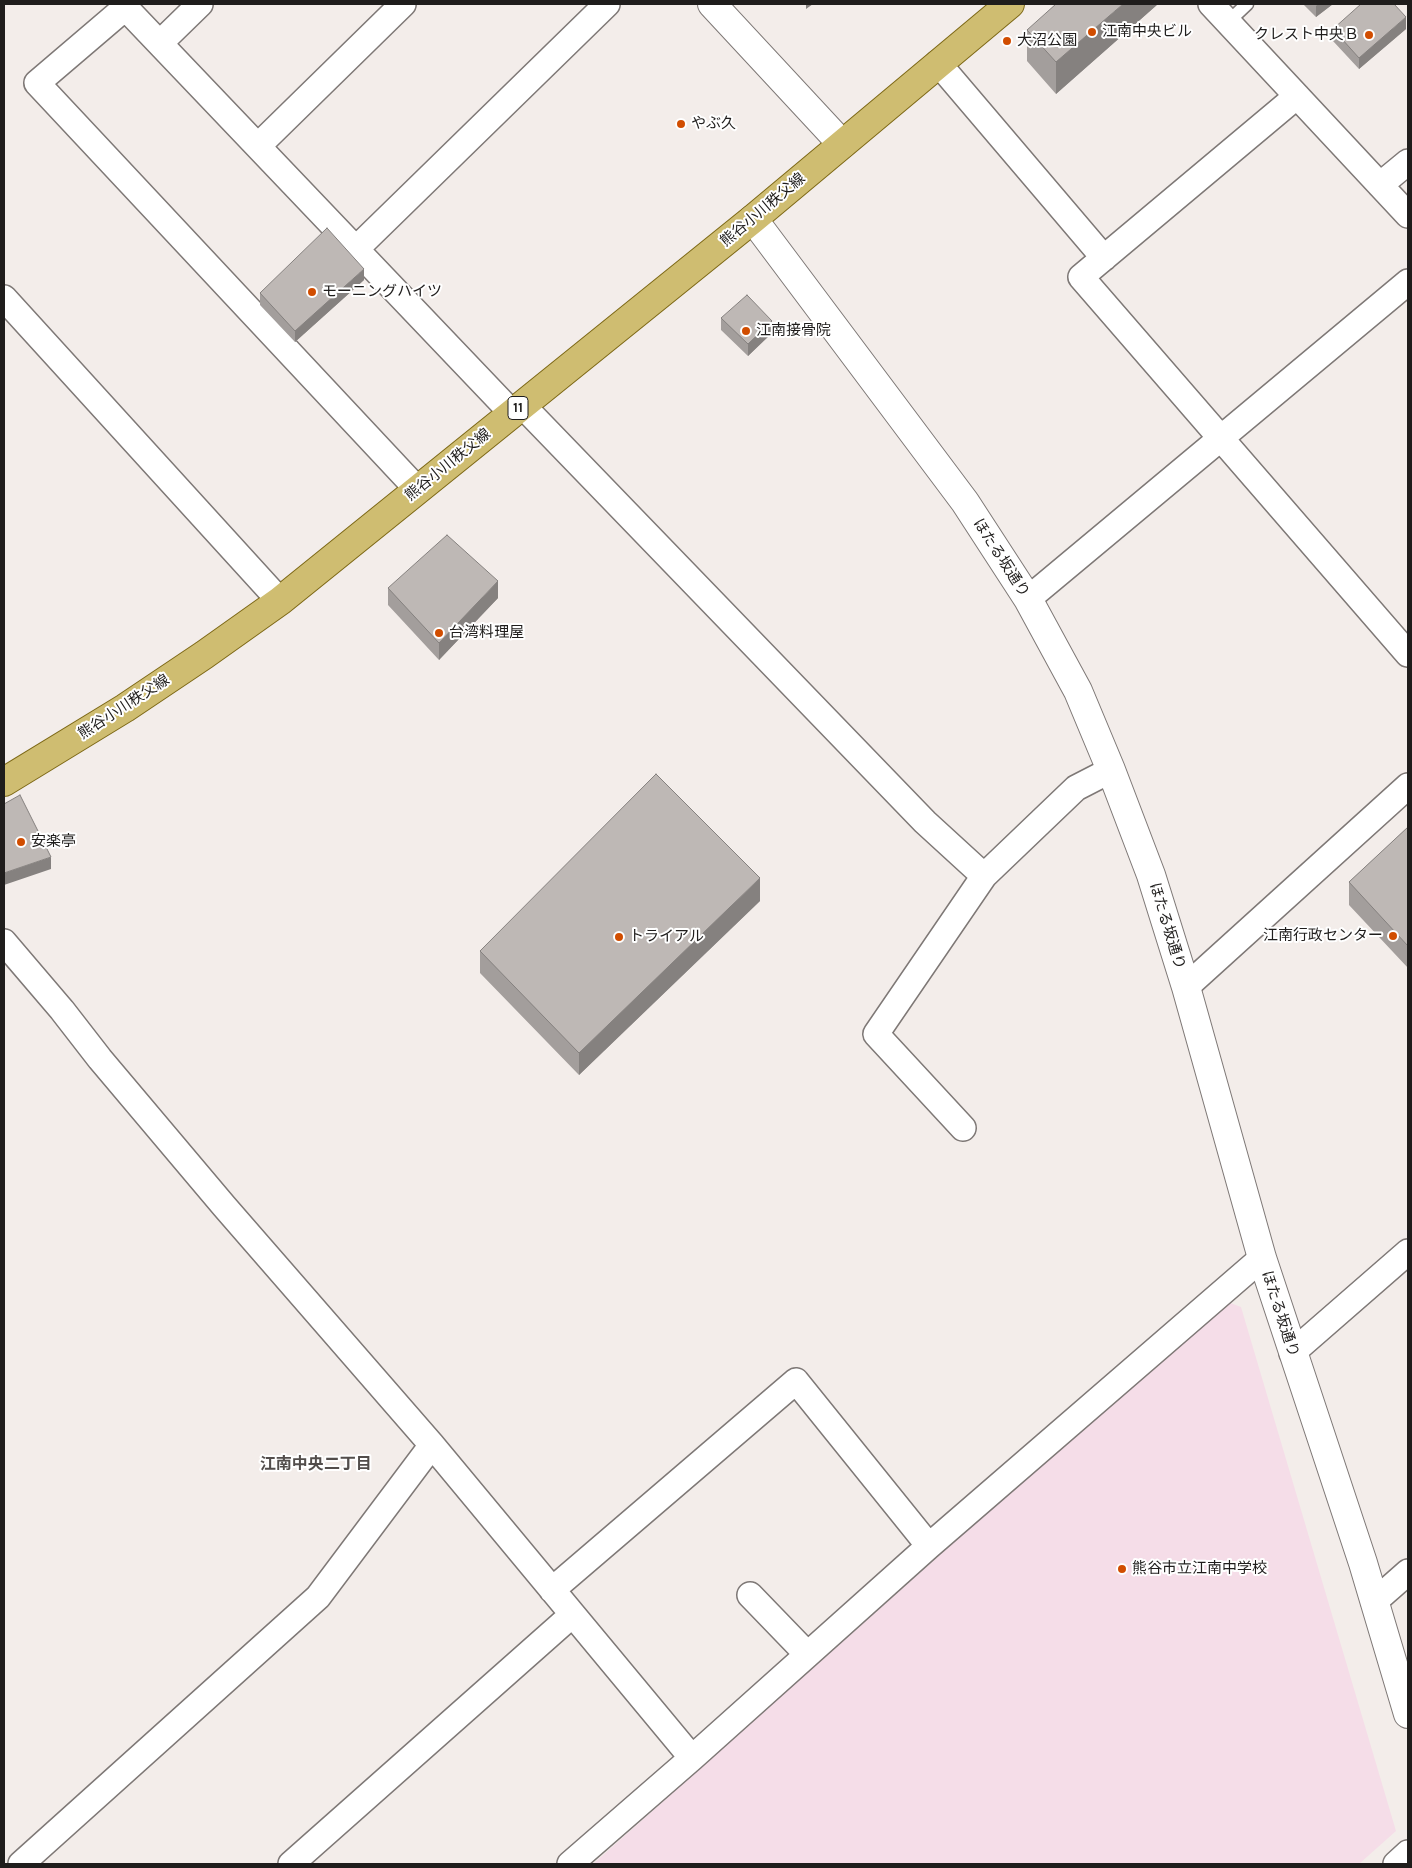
<!DOCTYPE html>
<meta charset="utf-8">
<style>
body{margin:0}
#map{position:relative;width:1412px;height:1868px;overflow:hidden;background:#f3edea;font-family:Karla,sans-serif}
canvas{display:block}
.frame{position:absolute;inset:0;border:5px solid #1f1d1c;pointer-events:none}
</style>
<div id="map">
<canvas width="1412" height="1868"></canvas>
<div class="frame"></div>
</div>
<script>
const ctx = document.querySelector('canvas').getContext('2d');
ctx.lineJoin = 'round';
function paint(path, color) { ctx.fillStyle = color; ctx.fill(path, 'evenodd'); }
const shape = rows => new Path2D(rows.map(r => 'M' + r).join(''));
function strokePath(path, color, width, dash) { ctx.strokeStyle = color; ctx.lineWidth = width; ctx.lineCap = dash ? 'butt' : 'round'; ctx.setLineDash(dash || []); ctx.stroke(path); }
function label(font, color, halo, rows, align = 'center') {
  ctx.font = font + ' Karla,"Noto Sans JP",sans-serif'; ctx.lineWidth = 4; ctx.setLineDash([]); ctx.textBaseline = 'middle'; ctx.strokeStyle = halo; ctx.fillStyle = color; for (const [text, x, y, turn = 0] of rows) {
    ctx.save(); ctx.translate(x, y); ctx.rotate((+turn || 0) * Math.PI / 180); ctx.textAlign = isNaN(turn) ? turn : align; if (halo) ctx.strokeText(text, 0, 0); ctx.fillText(text, 0, 0); ctx.restore();
  }
}
paint(shape([
 [1225,1301,1241,1307,1396,1831,1359,1864,593,1864]
]), '#f5dde8');
const service = shape([
 [1228,22,1247,4]
]);
const minor = shape([
 [122,4,512,413],
 [1211,4,1408,215],
 [126,7,37,83,418,490],
 [160,43,200,4],
 [938,63,1104,258],
 [1297,96,1081,277,1408,654],
 [258,146,403,4],
 [1380,185,1408,162],
 [356,249,607,4],
 [4,298,280,601],
 [522,405,925,822,984,876],
 [1028,599,1408,282],
 [4,942,62,1010,100,1059,224,1206,432,1445,692,1758],
 [1186,987,1408,786],
 [963,1128,876,1034,984,876,1076,788,1111,770],
 [1292,1353,1408,1252],
 [552,1590,796,1381,929,1546],
 [750,1595,807,1654],
 [1374,1602,1408,1572],
 [21,1864,318,1597,432,1445],
 [291,1864,572,1615],
 [570,1864,692,1758,929,1546,1262,1258],
 [1396,1864,1408,1853]
]);
const tertiary = shape([
 [712,4,842,144],
 [753,219,965,502,1028,599,1078,691,1111,770,1151,875,1186,987,1262,1258,1363,1563,1408,1714]
]);
const primary = shape([
 [4,782,125,708,204,655,280,601,753,219,1010,4]
]);
strokePath(service, '#7e7876', 15);
strokePath(minor, '#7e7876', 28);
strokePath(tertiary, '#7e7876', 30);
strokePath(primary, '#7d6816', 30);
strokePath(service, '#fff', 12);
strokePath(minor, '#fff', 25);
strokePath(tertiary, '#fff', 28);
strokePath(primary, '#cfbd71', 28);
paint(shape([
 [1158,4,1056,94,1027,61,1027,30],
 [1303,4,1333,4,1316,17],
 [1333,29,1406,29,1359,69,1333,41],
 [364,280,295,342,260,305,260,293],
 [721,318,772,333,748,356,721,330],
 [388,588,498,598,439,660,388,605],
 [1408,827,1408,968,1349,905,1349,882],
 [760,901,579,1075,480,973,480,951]
]), '#a39e9c');
paint(shape([
 [806,4,813,4,806,9],
 [1123,4,1158,4,1056,94,1056,62],
 [1318,4,1333,4,1316,17,1316,6],
 [1406,17,1406,29,1359,69,1359,58],
 [364,269,364,280,295,342,295,331],
 [772,321,772,333,748,356,748,344],
 [498,581,498,598,439,660,439,643],
 [51,857,51,869,4,885,4,873],
 [760,878,760,901,579,1075,579,1053]
]), '#85817f');
const building = shape([
 [1056,4,1123,4,1056,62,1027,30,1056,4],
 [1361,4,1394,4,1406,17,1359,58,1333,29,1361,4],
 [327,228,364,269,295,331,260,293,327,228],
 [747,295,772,321,748,344,721,318,747,295],
 [447,535,498,581,439,643,388,588,447,535],
 [656,774,760,878,579,1053,480,951,656,774],
 [20,795,51,857,4,873,4,804,20,795],
 [1408,827,1408,946,1349,882,1408,827]
]);
paint(building, '#beb8b5');
strokePath(building, '#85817f', 1);
for (const [x, y, r, color] of [
 [1092,32,5,"#d14d00"],
 [1369,35,5,"#d14d00"],
 [1007,41,5,"#d14d00"],
 [681,124,5,"#d14d00"],
 [312,292,5,"#d14d00"],
 [746,331,5,"#d14d00"],
 [439,633,5,"#d14d00"],
 [21,842,5,"#d14d00"],
 [1393,936,5,"#d14d00"],
 [619,937,5,"#d14d00"],
 [1122,1569,5,"#d14d00"]
]) { const dot = new Path2D(); dot.arc(x, y, r, 0, 2 * Math.PI); ctx.fillStyle = color; ctx.fill(dot); strokePath(dot, '#fff', 2); }
for (const [x, y, w] of [
 [518,408,20]
]) { const box = new Path2D(); box.roundRect(x - w / 2, y - 11.5, w, 23, 4); ctx.fillStyle = '#fff'; ctx.fill(box); strokePath(box, '#1f1d1c', 1); }
label('bold 14px', '#1f1d1c', null, [
 ["11",518,408]
]);
label('15px', '#1f1d1c', '#fff', [
 ["江南中央ビル",1102,32],
 ["クレスト中央Ｂ",1359,35,"right"],
 ["大沼公園",1017,41],
 ["やぶ久",691,124],
 ["モーニングハイツ",322,292],
 ["江南接骨院",756,331],
 ["台湾料理屋",449,633],
 ["安楽亭",31,842],
 ["江南行政センター",1383,936,"right"],
 ["トライアル",629,937],
 ["熊谷市立江南中学校",1132,1569]
], 'left');
label('15px', '#1f1d1c', '#fff', [
 ["熊谷小川秩父線",763,210,-40],
 ["熊谷小川秩父線",448,465,-39],
 ["ほたる坂通り",1001,558,57],
 ["熊谷小川秩父線",124,707,-33],
 ["ほたる坂通り",1167,926,73],
 ["ほたる坂通り",1280,1314,72]
]);
label('bold 16px', '#524d4b', '#fff', [
 ["江南中央二丁目",316,1464]
]);
</script>
